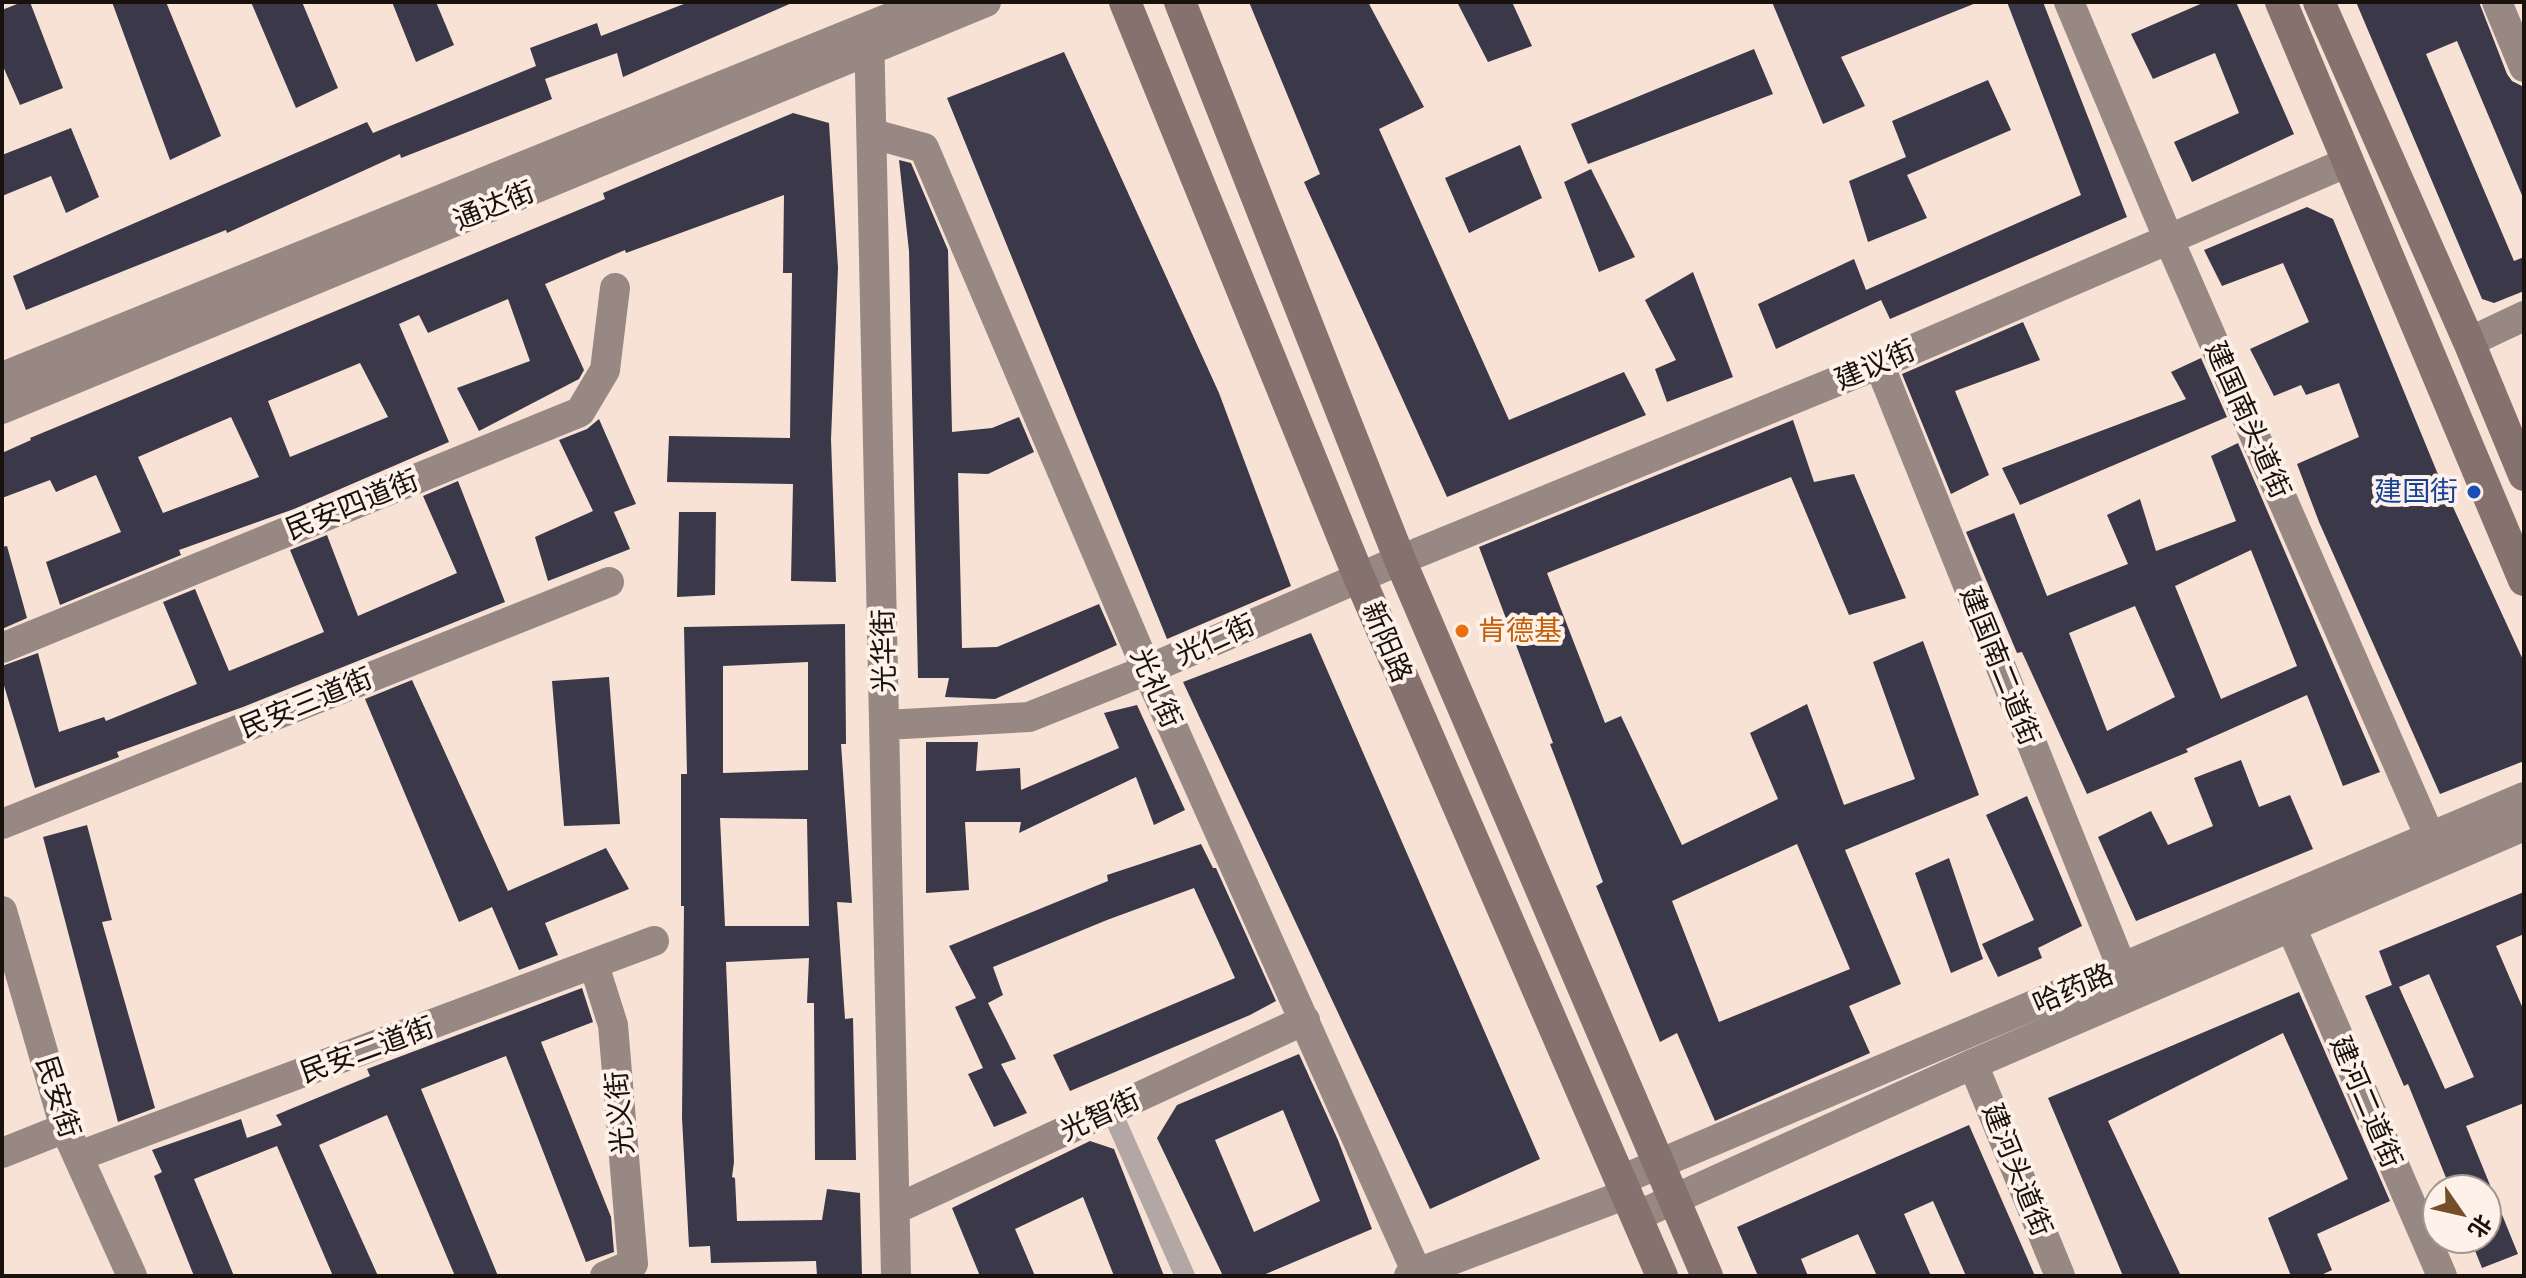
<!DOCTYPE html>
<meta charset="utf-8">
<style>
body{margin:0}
#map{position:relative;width:2526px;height:1278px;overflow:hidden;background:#f7e2d5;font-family:Ubuntu,"Noto Sans SC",sans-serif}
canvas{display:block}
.frame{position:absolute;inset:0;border:4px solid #18110c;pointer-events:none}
.north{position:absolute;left:2422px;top:1174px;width:80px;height:80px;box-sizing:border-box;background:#fef1e9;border:2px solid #a29791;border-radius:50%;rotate:124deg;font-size:22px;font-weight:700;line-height:32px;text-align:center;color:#18110c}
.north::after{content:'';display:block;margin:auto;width:28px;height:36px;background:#734e29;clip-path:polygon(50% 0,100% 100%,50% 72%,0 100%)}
</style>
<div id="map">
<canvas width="2526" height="1278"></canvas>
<div class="frame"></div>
<div class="north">北</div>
</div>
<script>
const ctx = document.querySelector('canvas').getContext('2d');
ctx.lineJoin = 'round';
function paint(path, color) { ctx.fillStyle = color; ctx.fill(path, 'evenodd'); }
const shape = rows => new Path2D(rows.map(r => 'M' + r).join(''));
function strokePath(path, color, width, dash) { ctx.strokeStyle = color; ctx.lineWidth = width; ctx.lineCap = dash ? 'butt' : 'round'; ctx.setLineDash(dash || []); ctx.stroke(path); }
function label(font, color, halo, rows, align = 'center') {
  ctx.font = font + ' Ubuntu,"Noto Sans SC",sans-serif'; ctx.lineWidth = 8; ctx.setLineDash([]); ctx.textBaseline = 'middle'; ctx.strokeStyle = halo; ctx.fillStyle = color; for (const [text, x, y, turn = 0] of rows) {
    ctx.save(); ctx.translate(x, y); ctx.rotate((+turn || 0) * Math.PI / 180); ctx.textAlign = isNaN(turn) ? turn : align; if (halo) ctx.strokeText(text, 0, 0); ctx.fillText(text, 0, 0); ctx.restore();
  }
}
paint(shape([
 [22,2,30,2,63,88,20,105,2,64,2,10],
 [112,2,166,2,221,136,170,160],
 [251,2,302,2,338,88,296,108],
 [392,2,436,2,454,45,416,62],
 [689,2,794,2,623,77,617,53,545,79,552,99,401,158,400,154,227,233,226,230,26,310,13,276,367,122,373,133,536,66,530,48,597,23,601,36],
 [1249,2,1368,2,1424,107,1379,129,1509,420,1624,372,1646,415,1447,497,1304,182,1320,174],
 [1457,2,1512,2,1532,46,1488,62],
 [1772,2,1976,2,1976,3,1841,57,1865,106,1823,124],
 [2007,2,2043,2,2127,217,1890,319,1881,300,1776,349,1758,304,1854,259,1866,290,2081,195],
 [2205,2,2236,2,2294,134,2192,182,2174,142,2239,113,2215,53,2153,79,2131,34],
 [2356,2,2479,2,2507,74,2512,81,2524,87,2524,200,2457,41,2426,54,2514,261,2524,257,2524,291,2494,303,2482,299],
 [1754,49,1773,94,1588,164,1571,124],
 [1064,52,1219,393,1291,586,1167,639,947,98],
 [1988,80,2011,130,1907,175,1927,218,1868,242,1849,181,1906,157,1892,121],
 [793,113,829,123,838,268,831,439,836,582,791,581,793,484,667,482,669,436,790,438,792,273,783,273,784,195,626,253,625,250,545,284,584,370,579,379,479,431,457,388,530,361,508,299,428,333,419,315,399,324,449,442,294,509,179,550,181,555,60,605,46,562,121,532,96,475,56,492,50,480,2,498,2,453,31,440,30,438,605,199,603,193],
 [360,363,388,417,290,457,268,401],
 [231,417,259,477,163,513,138,457],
 [71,128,99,197,66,213,51,176,2,196,2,155],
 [1520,145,1542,198,1469,233,1445,178],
 [899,160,911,163,948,250,952,432,992,428,1019,417,1034,452,988,474,958,473,962,648,997,647,1099,604,1117,645,995,699,945,697,949,678,918,678,909,251],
 [1591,169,1635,257,1599,272,1564,182],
 [2307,207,2333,219,2437,472,2524,662,2524,761,2440,794,2319,522,2297,464,2359,437,2339,383,2306,395,2301,385,2274,396,2250,349,2309,322,2283,263,2222,286,2204,250],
 [1693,272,1733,377,1667,402,1655,369,1676,360,1645,300],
 [2023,322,2040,360,1955,391,1989,475,1951,494,1902,374],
 [2201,358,2227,417,2020,505,2002,468,2186,399,2171,372],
 [599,419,636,504,614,512,630,549,548,581,535,537,593,511,559,440,587,429],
 [1793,420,1814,482,1854,474,1906,598,1849,615,1791,477,1547,573,1605,723,1621,716,1682,845,1778,799,1750,733,1807,704,1844,805,1915,779,1873,662,1923,641,1979,795,1845,850,1901,984,1849,1006,1870,1053,1715,1121,1677,1033,1660,1042,1596,886,1603,882,1550,744,1553,743,1479,547],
 [1797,844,1850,969,1719,1022,1672,901],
 [2238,443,2380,772,2343,786,2307,695,2186,749,2188,752,2087,794,2022,652,2017,653,1966,532,2014,513,2047,596,2128,564,2107,515,2140,499,2156,551,2236,521,2211,456],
 [2251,550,2297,666,2221,699,2175,586],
 [2135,606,2175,697,2107,731,2069,633],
 [458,481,505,602,243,707,117,752,119,757,35,788,2,679,2,666,38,653,59,732,104,717,106,721,197,684,163,602,195,589,229,671,324,632,290,550,327,535,358,616,457,573,423,496],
 [679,512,716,512,715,595,677,597],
 [7,546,27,618,2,629,2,547],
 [845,624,846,744,841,744,852,903,837,902,845,1019,853,1018,856,1160,815,1160,814,1003,807,1003,809,958,726,962,734,1162,732,1177,735,1178,737,1221,822,1220,827,1189,860,1193,862,1276,817,1276,816,1261,711,1263,710,1246,689,1247,682,1118,684,906,681,906,681,774,687,774,684,627],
 [808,662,808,770,723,773,723,666],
 [720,818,807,819,809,926,725,926],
 [1311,633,1540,1159,1430,1209,1183,682],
 [609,677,620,824,564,826,552,681],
 [412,680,508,891,606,848,629,889,545,923,558,955,519,970,492,907,459,922,365,699],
 [1137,705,1185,810,1154,825,1136,777,1019,833,1021,822,965,822,969,890,926,893,926,742,978,742,976,771,1020,768,1021,790,1119,748,1104,713],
 [2241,760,2259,807,2290,795,2313,849,2136,921,2098,837,2151,811,2168,845,2213,826,2194,778],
 [2027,796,2082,926,2038,948,2042,958,1998,977,1982,944,2034,920,1986,815],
 [87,825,112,920,102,922,155,1108,118,1122,43,837],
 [1201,844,1213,868,1216,868,1276,1001,1250,1015,1070,1091,1053,1055,1235,978,1194,888,1107,920,993,967,1003,995,988,1003,1016,1059,1001,1064,1027,1113,994,1127,968,1074,983,1068,955,1007,976,998,949,946,1108,881,1107,875],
 [1949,858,1983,959,1951,973,1915,873],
 [2524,892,2524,934,2496,946,2524,1011,2524,1103,2466,1126,2518,1254,2482,1268,2470,1238,2486,1238,2486,1190,2451,1190,2408,1084,2404,1086,2365,996,2392,985,2379,951],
 [2429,974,2474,1077,2445,1089,2399,987],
 [582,988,593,1022,541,1042,611,1217,614,1252,586,1262,506,1056,421,1089,498,1276,455,1276,387,1115,319,1145,378,1276,333,1276,277,1146,194,1179,234,1276,194,1276,154,1176,162,1172,152,1150,241,1119,247,1138,282,1125,276,1115,370,1076,367,1069],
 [2299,992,2390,1201,2317,1234,2332,1270,2319,1276,2291,1276,2268,1218,2348,1179,2283,1033,2108,1121,2181,1276,2123,1276,2048,1098],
 [1299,1054,1338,1140,1372,1229,1261,1276,1223,1276,1157,1138,1177,1105],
 [1283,1110,1320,1201,1254,1232,1215,1140],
 [1969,1125,2035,1276,1966,1276,1933,1201,1904,1214,1931,1276,1877,1276,1858,1234,1801,1259,1808,1276,1758,1276,1737,1227],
 [1090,1141,1114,1149,1164,1276,1114,1276,1083,1197,1015,1229,1035,1276,980,1276,952,1208]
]), '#3b3849');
strokePath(shape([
 [1111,1110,1185,1276]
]), '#b2a7a5', 20);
strokePath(shape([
 [2069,2,2169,240,2430,837],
 [2497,2,2524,67],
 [869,27,896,1276],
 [873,134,924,148,1147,670,1417,1273],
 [2469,342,2524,316],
 [1879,364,2122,968],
 [2,377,929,2],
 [2,409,986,2],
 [2,648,580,412,605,370,615,288],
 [886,725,1029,717,1147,670,1400,560,1879,364,2348,162],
 [2,824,609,582],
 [2,911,65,1128,132,1276],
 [2291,927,2442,1276],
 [594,965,613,1025,633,1264,605,1276],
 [1973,1064,2060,1276],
 [2,1153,65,1128],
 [79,1156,654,941],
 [1621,1180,2524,797],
 [896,1209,1305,1020],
 [1637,1216,1973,1064,2524,826],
 [1409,1276,1627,1194]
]), '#988884', 30);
strokePath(shape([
 [1125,2,1359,577,1662,1276],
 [1180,2,1400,560,1707,1276],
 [2281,2,2524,580],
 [2319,2,2469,342,2524,475]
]), '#85726e', 32);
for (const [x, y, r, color] of [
 [2474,492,8,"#1a4fb4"],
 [1462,631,8,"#e8710a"]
]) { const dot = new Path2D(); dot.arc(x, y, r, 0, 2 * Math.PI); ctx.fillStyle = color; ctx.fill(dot); strokePath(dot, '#fef1e9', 3); }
label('28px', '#18110c', '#fef1e9', [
 ["通达街",494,206,-22],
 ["建议街",1875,365,-23],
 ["建国南头道街",2248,420,66],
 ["民安四道街",352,505,-22],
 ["光仁街",1215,640,-24],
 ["新阳路",1387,642,67],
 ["光华街",884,651,-91],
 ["建国南二道街",2000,666,68],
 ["光礼街",1156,688,66],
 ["民安三道街",306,703,-22],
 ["哈药路",2073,989,-23],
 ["民安二道街",367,1050,-20],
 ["民安街",58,1097,72],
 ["建河二道街",2366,1102,67],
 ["光义街",620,1113,-95],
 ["光智街",1100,1115,-25],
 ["建河头道街",2017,1170,68]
]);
label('28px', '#164399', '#fef1e9', [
 ["建国街",2458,492]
], 'right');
label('28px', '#c56008', '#fef1e9', [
 ["肯德基",1478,631]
], 'left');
</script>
